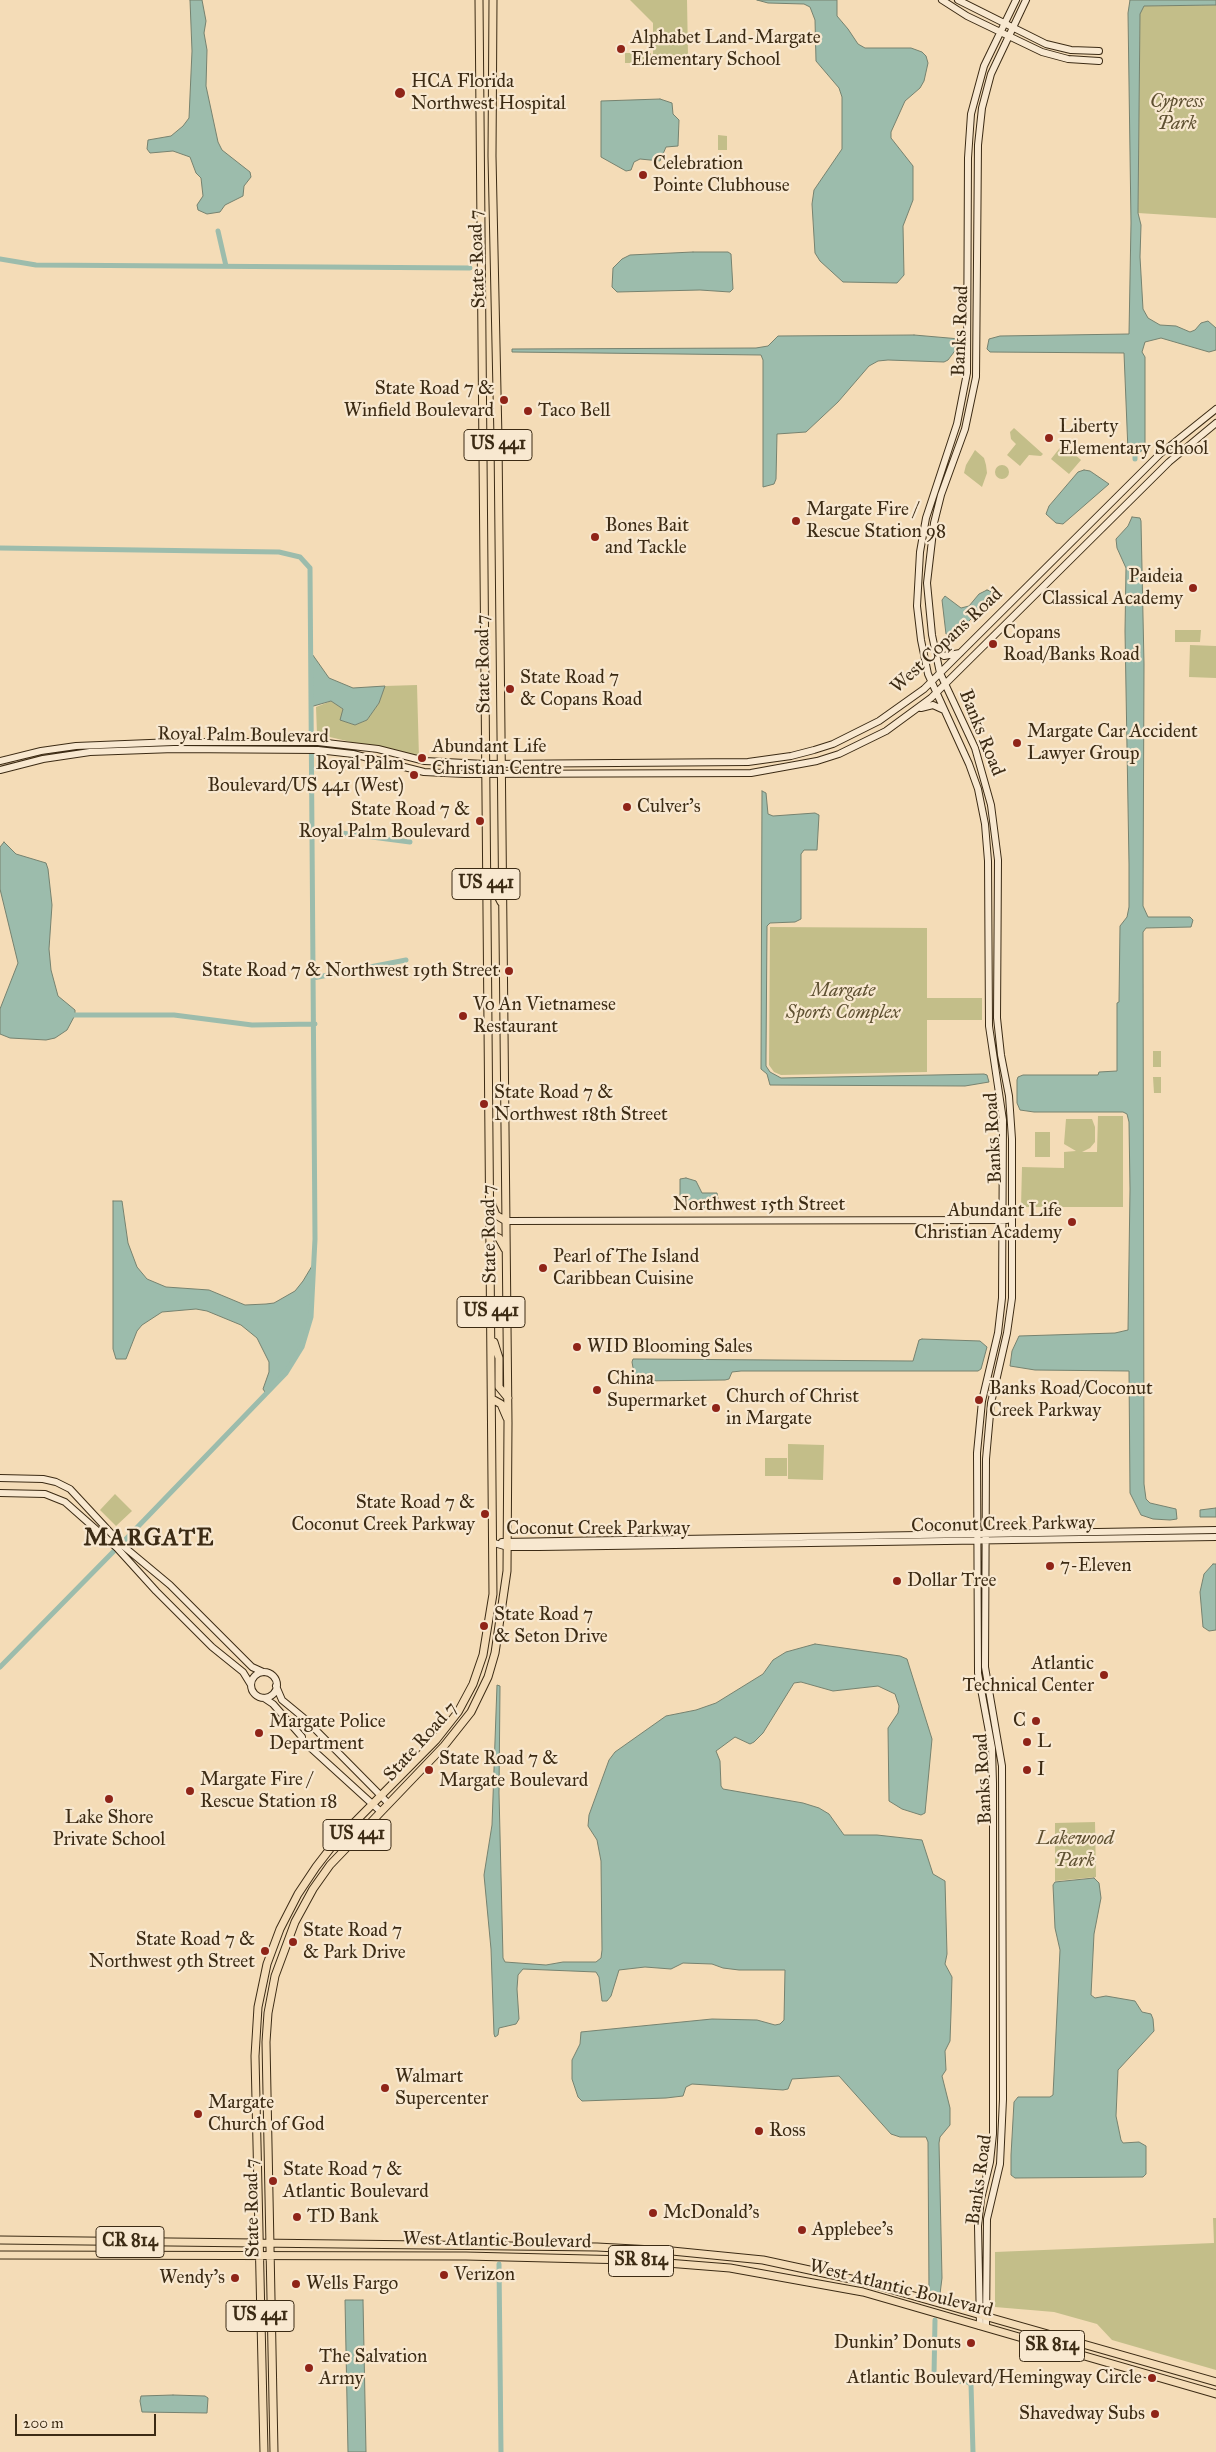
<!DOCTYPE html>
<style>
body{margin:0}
#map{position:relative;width:1216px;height:2452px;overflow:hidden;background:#f4dcb7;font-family:"IM FELL Great Primer",serif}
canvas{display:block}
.scale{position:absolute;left:15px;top:2414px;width:141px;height:22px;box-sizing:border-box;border:2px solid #3c2b14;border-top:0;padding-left:6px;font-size:15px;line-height:18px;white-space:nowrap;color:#3c2b14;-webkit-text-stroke:4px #f8e8d0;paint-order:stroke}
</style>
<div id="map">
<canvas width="1216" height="2452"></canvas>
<div class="scale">200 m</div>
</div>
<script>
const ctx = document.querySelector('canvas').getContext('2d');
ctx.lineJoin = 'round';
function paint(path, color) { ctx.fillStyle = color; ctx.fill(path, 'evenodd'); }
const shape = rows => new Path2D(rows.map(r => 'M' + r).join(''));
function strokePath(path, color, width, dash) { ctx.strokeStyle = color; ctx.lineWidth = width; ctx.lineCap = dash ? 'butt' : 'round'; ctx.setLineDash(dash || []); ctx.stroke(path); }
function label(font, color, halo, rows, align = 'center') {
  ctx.font = font + ' "IM FELL Great Primer",serif'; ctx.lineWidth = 4.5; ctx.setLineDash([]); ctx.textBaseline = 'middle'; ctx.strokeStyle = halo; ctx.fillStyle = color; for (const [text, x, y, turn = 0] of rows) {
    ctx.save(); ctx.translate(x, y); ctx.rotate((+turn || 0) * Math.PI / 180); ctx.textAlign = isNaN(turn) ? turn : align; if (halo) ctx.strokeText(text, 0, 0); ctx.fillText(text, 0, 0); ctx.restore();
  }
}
paint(shape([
 [630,0,687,0,688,55,653,55,653,23],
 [1216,5,1216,218,1138,213,1140,6],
 [625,53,651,53,651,63,625,63],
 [657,56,679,56,680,63,657,63],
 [718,135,727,136,727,150,718,150],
 [1014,428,1043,454,1041,456,1029,455,1020,466,1007,455,1016,444,1011,439,1010,432],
 [1063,444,1081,460,1069,474,1051,459],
 [975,450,984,458,986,465,987,473,982,487,964,473,966,465],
 '995 472a7 7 0 1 1 14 0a7 7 0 1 1-14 0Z',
 [1175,630,1201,630,1200,642,1175,642],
 [1190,645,1216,646,1216,678,1189,677],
 [417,685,419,758,317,734,316,707,331,701,343,709,341,720,355,725,367,720,379,703,385,686],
 [770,927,927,928,927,998,982,998,982,1020,927,1020,927,1072,781,1075,774,1072,769,1065],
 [1153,1051,1161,1051,1161,1067,1153,1067],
 [1153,1077,1161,1077,1161,1093,1154,1093],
 [1098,1116,1123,1116,1123,1207,1021,1207,1022,1167,1064,1168,1064,1152,1076,1151,1064,1144,1066,1119,1092,1119,1095,1127,1095,1142,1090,1148,1082,1152,1097,1152],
 [1035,1132,1050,1132,1050,1157,1035,1157],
 [788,1444,824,1445,823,1480,788,1479],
 [765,1458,787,1458,787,1476,765,1476],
 [115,1494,132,1511,116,1526,100,1510],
 [1095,1822,1096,1877,1055,1881,1055,1823],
 [1213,2218,1216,2218,1216,2370,1112,2340,1097,2324,1054,2312,995,2307,995,2252,1214,2243]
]), '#c3be89');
const water = shape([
 [190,0,202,0,206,21,204,33,207,50,206,86,218,142,222,150,250,172,251,177,244,186,243,196,225,205,220,212,207,214,198,210,197,205,203,196,201,178,196,173,190,157,173,151,150,153,147,149,148,140,171,136,183,126,189,118,192,51,190,0],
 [757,0,837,0,837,16,848,29,858,44,865,48,911,48,922,52,926,56,928,63,924,81,920,88,905,101,891,132,891,138,913,166,913,200,903,226,904,275,897,283,843,282,820,261,815,253,812,204,814,190,842,149,842,97,839,88,816,61,815,20,810,7,804,4,768,3,757,0],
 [1130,0,1216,0,1216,5,1144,6,1140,14,1138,213,1141,225,1140,257,1143,309,1148,318,1160,325,1176,326,1190,332,1195,330,1201,323,1208,321,1216,328,1216,350,1209,352,1161,338,1145,342,1142,352,1145,357,1145,445,1140,453,1128,451,1124,353,990,352,987,349,989,339,1000,336,1129,334,1131,223,1128,13,1130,0],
 [660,99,672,103,673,114,679,120,678,146,666,147,660,161,640,159,634,162,631,170,626,171,601,157,601,101,660,99],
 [693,252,728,252,731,254,733,289,730,292,700,290,617,292,612,287,613,268,622,259,630,255,693,252],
 [914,335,960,339,960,344,948,360,944,362,888,360,878,361,869,366,838,402,806,432,777,434,776,479,774,484,763,487,763,360,761,355,512,352,512,349,756,348,768,346,778,336,914,335],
 [1084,470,1090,471,1109,484,1063,524,1056,523,1046,514,1049,506,1078,472,1084,470],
 [1132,517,1140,518,1141,521,1144,664,1143,906,1148,917,1190,917,1193,920,1191,927,1146,928,1143,932,1144,1484,1146,1499,1150,1503,1176,1509,1177,1519,1170,1520,1153,1519,1141,1515,1130,1493,1129,1371,1035,1370,1010,1366,1012,1351,1019,1336,1115,1333,1128,1330,1130,1189,1129,1122,1127,1114,1123,1112,1034,1112,1020,1110,1017,1103,1017,1080,1018,1077,1023,1075,1098,1075,1099,1072,1117,1071,1117,1003,1119,1002,1120,926,1127,917,1129,907,1129,864,1125,631,1126,568,1117,548,1116,539,1128,526,1132,517],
 [987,590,990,591,994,596,955,635,946,634,942,600,945,596,961,608,969,606,979,594,987,590],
 [310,651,329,678,353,688,385,686,379,703,367,720,355,725,340,720,343,709,331,701,310,707,310,651],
 [762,791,766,793,768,814,773,816,815,813,819,815,817,850,804,850,801,854,801,919,795,922,770,923,767,926,766,1056,766,1066,770,1072,781,1078,984,1074,987,1075,989,1082,965,1086,770,1085,767,1074,761,1069,762,791],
 [4,842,16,854,46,863,48,869,52,905,49,949,51,970,58,996,75,1010,75,1015,67,1030,55,1038,46,1040,10,1038,0,1034,0,1009,18,963,0,889,0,847,4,842],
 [686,1178,696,1181,702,1193,717,1193,719,1205,716,1207,689,1208,680,1206,680,1179,686,1178],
 [113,1201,122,1201,128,1243,137,1267,147,1279,166,1287,209,1290,245,1305,266,1304,274,1303,295,1291,303,1281,315,1261,311,1317,302,1347,286,1373,267,1395,263,1389,269,1372,269,1362,257,1338,241,1325,207,1311,196,1309,162,1312,142,1325,137,1331,126,1359,116,1359,113,1349,113,1201],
 [922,1339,980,1341,987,1347,981,1369,978,1371,741,1371,732,1372,729,1379,725,1380,638,1381,635,1379,632,1362,633,1359,637,1359,913,1361,919,1340,922,1339],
 [1216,1508,1216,1517,1200,1517,1200,1510,1216,1508],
 [1213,1564,1216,1564,1216,1630,1209,1631,1203,1627,1200,1592,1204,1574,1213,1564],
 [815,1644,900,1656,907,1659,932,1739,925,1813,921,1815,902,1809,889,1801,888,1728,898,1713,899,1706,895,1694,878,1686,833,1691,801,1682,794,1683,763,1733,754,1742,750,1744,735,1737,716,1751,720,1761,721,1786,723,1789,803,1803,819,1808,829,1814,844,1835,877,1835,922,1840,933,1874,945,1881,947,1954,945,1964,952,1977,951,2013,950,2041,945,2051,946,2070,942,2076,950,2108,950,2125,940,2137,939,2143,942,2278,940,2294,929,2292,928,2142,926,2137,900,2137,891,2134,839,2076,792,2079,788,2089,783,2090,692,2084,686,2087,683,2096,666,2098,582,2101,578,2097,572,2079,572,2060,580,2044,581,2032,712,2019,757,2020,775,2025,780,2024,784,2020,785,1970,739,1970,723,1968,712,1964,683,1963,671,1969,645,1967,619,1970,611,1996,607,2001,602,2001,599,1977,596,1972,523,1969,518,1975,517,1989,519,2019,516,2024,499,2028,498,2035,495,2037,494,2034,491,1949,484,1875,492,1825,497,1685,500,1686,499,1793,503,1958,505,1962,546,1965,563,1962,596,1962,601,1958,602,1950,601,1861,597,1840,588,1826,589,1815,609,1760,615,1752,666,1716,696,1710,716,1703,763,1674,773,1660,786,1652,815,1644],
 [1094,1878,1099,1883,1101,1898,1094,1934,1091,1995,1095,1998,1106,1996,1135,2001,1142,2012,1151,2014,1153,2019,1154,2031,1118,2070,1116,2116,1121,2140,1123,2143,1139,2142,1146,2146,1146,2174,1143,2177,1015,2178,1011,2175,1011,2155,1014,2102,1018,2097,1050,2097,1053,2095,1060,1950,1055,1928,1053,1885,1055,1882,1094,1878],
 [363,2300,366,2452,348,2452,345,2300,363,2300],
 [173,2395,205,2396,208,2398,207,2413,142,2412,140,2401,141,2396,173,2395]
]);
paint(water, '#9cbcac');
strokePath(water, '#76826f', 1);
strokePath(shape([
 [218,231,226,266],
 [0,259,36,265,470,268],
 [1135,448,1135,459],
 [0,548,279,552,300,557,310,568,315,1239,311,1317,302,1347,286,1373,125,1540],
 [311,829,410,842],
 [313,978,406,960],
 [68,1015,174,1015,252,1025,315,1024],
 [0,1667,114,1551],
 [499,2264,501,2452],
 [935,2320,934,2376,942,2382,966,2381,971,2384,973,2452]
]), '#9cbcac', 5);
const secondary = shape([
 [942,0,967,16,1042,52,1068,59,1099,61],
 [958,0,1046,44,1071,50,1099,51],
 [935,650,944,656,960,653],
 [921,708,933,705,944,710],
 [0,761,41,751,76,746,174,742,318,742,378,749,425,761,485,764,748,762,791,756,814,750,833,744,879,721,924,689,1160,454,1216,409],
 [0,770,43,759,90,752,174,749,318,750,353,754,424,772,465,774,751,773,817,761,839,754,886,731,931,698,1169,462,1216,423],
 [506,1221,1007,1220],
 [0,1478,43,1479,56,1482,70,1489,122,1545,170,1585,252,1667,263,1672],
 [0,1493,45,1494,65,1502,117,1548,156,1591,212,1647,243,1672,251,1685],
 [502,1542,1216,1530],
 [494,1543,508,1547,539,1547,1216,1537],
 '251 1685a13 13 0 1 1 26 0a13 13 0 1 1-26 0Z',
 [276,1686,282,1700,305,1719,388,1803],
 [264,1698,273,1704,302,1737,302,1740,380,1811],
 [980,2326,978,2226,981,2199,990,2162,993,2134,993,1783,992,1748,978,1673,977,1453,982,1401,998,1333,1002,1298,1003,1120,989,1026,988,861,985,824,978,789,969,764,928,674,921,640,917,606,920,552,926,518,957,424,967,373,968,158,971,114,984,66,1016,0],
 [986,2327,987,2219,1000,2164,1003,2099,1002,1766,985,1667,986,1459,991,1403,1007,1333,1012,1298,1012,1139,1009,1096,1001,1055,997,1018,998,860,991,805,975,748,940,673,932,635,927,583,934,523,941,495,965,429,976,377,978,145,982,108,991,74,1026,0]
]);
const primary = shape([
 [486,880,491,882,501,902],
 [492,1205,496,1215,506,1221],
 [490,1234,499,1238,505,1249],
 [494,1342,499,1358,499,1387,508,1398],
 [492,1399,501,1404,507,1418],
 [0,2240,597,2247,672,2251,763,2260,865,2282,1216,2382],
 [0,2255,466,2256,629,2260,730,2268,863,2292,1216,2394],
 [264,2452,255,2056,258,2007,267,1964,280,1929,298,1894,316,1867,336,1841,436,1740,458,1712,473,1684,483,1655,493,1594,479,0],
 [274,2452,266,2042,268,2013,275,1976,295,1922,313,1889,330,1865,444,1746,471,1712,488,1677,495,1653,507,1571,508,1423,498,439,492,156,493,0]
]);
strokePath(secondary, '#3c2b14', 8);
strokePath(primary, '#3c2b14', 9);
strokePath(secondary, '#f8e8d0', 6);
strokePath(primary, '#f4dcb7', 7);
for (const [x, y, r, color] of [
 [621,49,5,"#8f2418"],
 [400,93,6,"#8f2418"],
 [643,175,5,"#8f2418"],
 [504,400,5,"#8f2418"],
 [528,411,5,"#8f2418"],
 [1049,438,5,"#8f2418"],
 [796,521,5,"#8f2418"],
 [595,537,5,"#8f2418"],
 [1193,588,5,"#8f2418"],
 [993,644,5,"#8f2418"],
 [510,689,5,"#8f2418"],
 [1017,743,5,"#8f2418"],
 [422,758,5,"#8f2418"],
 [414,775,5,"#8f2418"],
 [627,807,5,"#8f2418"],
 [480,821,5,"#8f2418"],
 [509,971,5,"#8f2418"],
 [463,1016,5,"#8f2418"],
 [484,1104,5,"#8f2418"],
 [1072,1222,5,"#8f2418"],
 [543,1268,5,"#8f2418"],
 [577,1347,5,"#8f2418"],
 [597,1390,5,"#8f2418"],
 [979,1400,5,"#8f2418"],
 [716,1408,5,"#8f2418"],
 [485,1514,5,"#8f2418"],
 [1050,1566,5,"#8f2418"],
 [897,1581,5,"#8f2418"],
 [484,1626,5,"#8f2418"],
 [1104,1675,5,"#8f2418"],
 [1036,1721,5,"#8f2418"],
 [259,1733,5,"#8f2418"],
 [1027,1742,5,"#8f2418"],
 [429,1770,5,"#8f2418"],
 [1027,1770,5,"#8f2418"],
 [190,1791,5,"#8f2418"],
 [109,1799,5,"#8f2418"],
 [293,1942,5,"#8f2418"],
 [265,1951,5,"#8f2418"],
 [385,2088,5,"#8f2418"],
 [198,2114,5,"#8f2418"],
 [759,2131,5,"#8f2418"],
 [273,2181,5,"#8f2418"],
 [653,2213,5,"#8f2418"],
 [297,2217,5,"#8f2418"],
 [802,2230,5,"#8f2418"],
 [444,2275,5,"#8f2418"],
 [235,2278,5,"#8f2418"],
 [296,2284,5,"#8f2418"],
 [971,2343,5,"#8f2418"],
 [309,2368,5,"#8f2418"],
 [1152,2378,5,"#8f2418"],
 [1155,2414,5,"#8f2418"]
]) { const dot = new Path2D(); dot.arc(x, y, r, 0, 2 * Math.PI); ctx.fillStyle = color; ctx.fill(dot); strokePath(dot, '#f8e8d0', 2); }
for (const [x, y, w] of [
 [498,445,68],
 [486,884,68],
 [491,1312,68],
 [357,1835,68],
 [130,2242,68],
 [641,2261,65],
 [260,2316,68],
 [1052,2346,65]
]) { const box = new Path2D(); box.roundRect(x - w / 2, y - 15.5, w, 31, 4); ctx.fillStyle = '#f8e8d0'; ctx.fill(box); strokePath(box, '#3c2b14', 1); }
label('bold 18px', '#3c2b14', null, [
 ["US 441",498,445],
 ["US 441",486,884],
 ["US 441",491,1312],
 ["US 441",357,1835],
 ["CR 814",130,2242],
 ["SR 814",641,2261],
 ["US 441",260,2316],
 ["SR 814",1052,2346]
]);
label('19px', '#3c2b14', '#f8e8d0', [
 ["Alphabet Land-Margate",631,38],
 ["Elementary School",631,60],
 ["HCA Florida",411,82],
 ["Northwest Hospital",411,104],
 ["Celebration",653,164],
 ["Pointe Clubhouse",653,186],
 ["State Road 7 &",494,389,"right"],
 ["Winfield Boulevard",494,411,"right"],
 ["Taco Bell",538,411],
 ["Liberty",1059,427],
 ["Elementary School",1059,449],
 ["Margate Fire /",806,510],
 ["Rescue Station 98",806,532],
 ["Bones Bait",605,526],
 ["and Tackle",605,548],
 ["Paideia",1183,577,"right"],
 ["Classical Academy",1183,599,"right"],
 ["Copans",1003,633],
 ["Road/Banks Road",1003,655],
 ["State Road 7",520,678],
 ["& Copans Road",520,700],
 ["Margate Car Accident",1027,732],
 ["Lawyer Group",1027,754],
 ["Abundant Life",432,747],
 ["Christian Centre",432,769],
 ["Royal Palm",404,764,"right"],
 ["Boulevard/US 441 (West)",404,786,"right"],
 ["Culver's",637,807],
 ["State Road 7 &",470,810,"right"],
 ["Royal Palm Boulevard",470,832,"right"],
 ["State Road 7 & Northwest 19th Street",499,971,"right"],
 ["Vo An Vietnamese",473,1005],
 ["Restaurant",473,1027],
 ["State Road 7 &",494,1093],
 ["Northwest 18th Street",494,1115],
 ["Abundant Life",1062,1211,"right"],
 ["Christian Academy",1062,1233,"right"],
 ["Pearl of The Island",553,1257],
 ["Caribbean Cuisine",553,1279],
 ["WID Blooming Sales",587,1347],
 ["China",607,1379],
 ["Supermarket",607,1401],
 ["Banks Road/Coconut",989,1389],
 ["Creek Parkway",989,1411],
 ["Church of Christ",726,1397],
 ["in Margate",726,1419],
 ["State Road 7 &",475,1503,"right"],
 ["Coconut Creek Parkway",475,1525,"right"],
 ["7-Eleven",1060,1566],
 ["Dollar Tree",907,1581],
 ["State Road 7",494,1615],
 ["& Seton Drive",494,1637],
 ["Atlantic",1094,1664,"right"],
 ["Technical Center",1094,1686,"right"],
 ["C",1026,1721,"right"],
 ["Margate Police",269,1722],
 ["Department",269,1744],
 ["L",1037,1742],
 ["State Road 7 &",439,1759],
 ["Margate Boulevard",439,1781],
 ["I",1037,1770],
 ["Margate Fire /",200,1780],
 ["Rescue Station 18",200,1802],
 ["Lake Shore",109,1818,"center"],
 ["Private School",109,1840,"center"],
 ["State Road 7",303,1931],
 ["& Park Drive",303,1953],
 ["State Road 7 &",255,1940,"right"],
 ["Northwest 9th Street",255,1962,"right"],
 ["Walmart",395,2077],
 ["Supercenter",395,2099],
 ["Margate",208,2103],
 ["Church of God",208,2125],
 ["Ross",769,2131],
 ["State Road 7 &",283,2170],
 ["Atlantic Boulevard",283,2192],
 ["McDonald's",663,2213],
 ["TD Bank",307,2217],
 ["Applebee's",812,2230],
 ["Verizon",454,2275],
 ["Wendy's",225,2278,"right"],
 ["Wells Fargo",306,2284],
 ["Dunkin' Donuts",961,2343,"right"],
 ["The Salvation",319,2357],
 ["Army",319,2379],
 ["Atlantic Boulevard/Hemingway Circle",1142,2378,"right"],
 ["Shavedway Subs",1145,2414,"right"]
], 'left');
label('italic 19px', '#5e5031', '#f8e8d0', [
 ["Cypress",1177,102],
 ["Park",1177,124],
 ["Margate",843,991],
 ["Sports Complex",843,1013],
 ["Lakewood",1075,1839],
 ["Park",1075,1861]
]);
label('19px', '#3c2b14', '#f8e8d0', [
 ["State Road 7",478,259,-92],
 ["Banks Road",961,331,-88],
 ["West Copans Road",947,641,-43],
 ["State Road 7",484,664,-91],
 ["Banks Road",981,733,68],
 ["Royal Palm Boulevard",243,736,1],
 ["Banks Road",994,1138,-93],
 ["Northwest 15th Street",759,1205],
 ["State Road 7",490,1234,-91],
 ["Coconut Creek Parkway",1003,1525,-1],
 ["Coconut Creek Parkway",598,1529],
 ["State Road 7",421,1742,-48],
 ["Banks Road",984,1779,-93],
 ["Banks Road",980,2180,-82],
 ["State Road 7",253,2208,-91],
 ["West Atlantic Boulevard",497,2241,1],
 ["West Atlantic Boulevard",901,2289,14]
]);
ctx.letterSpacing = '1px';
label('bold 24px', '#3c2b14', '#f8e8d0', [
 ["MARGATE",149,1539]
]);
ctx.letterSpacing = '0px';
</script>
